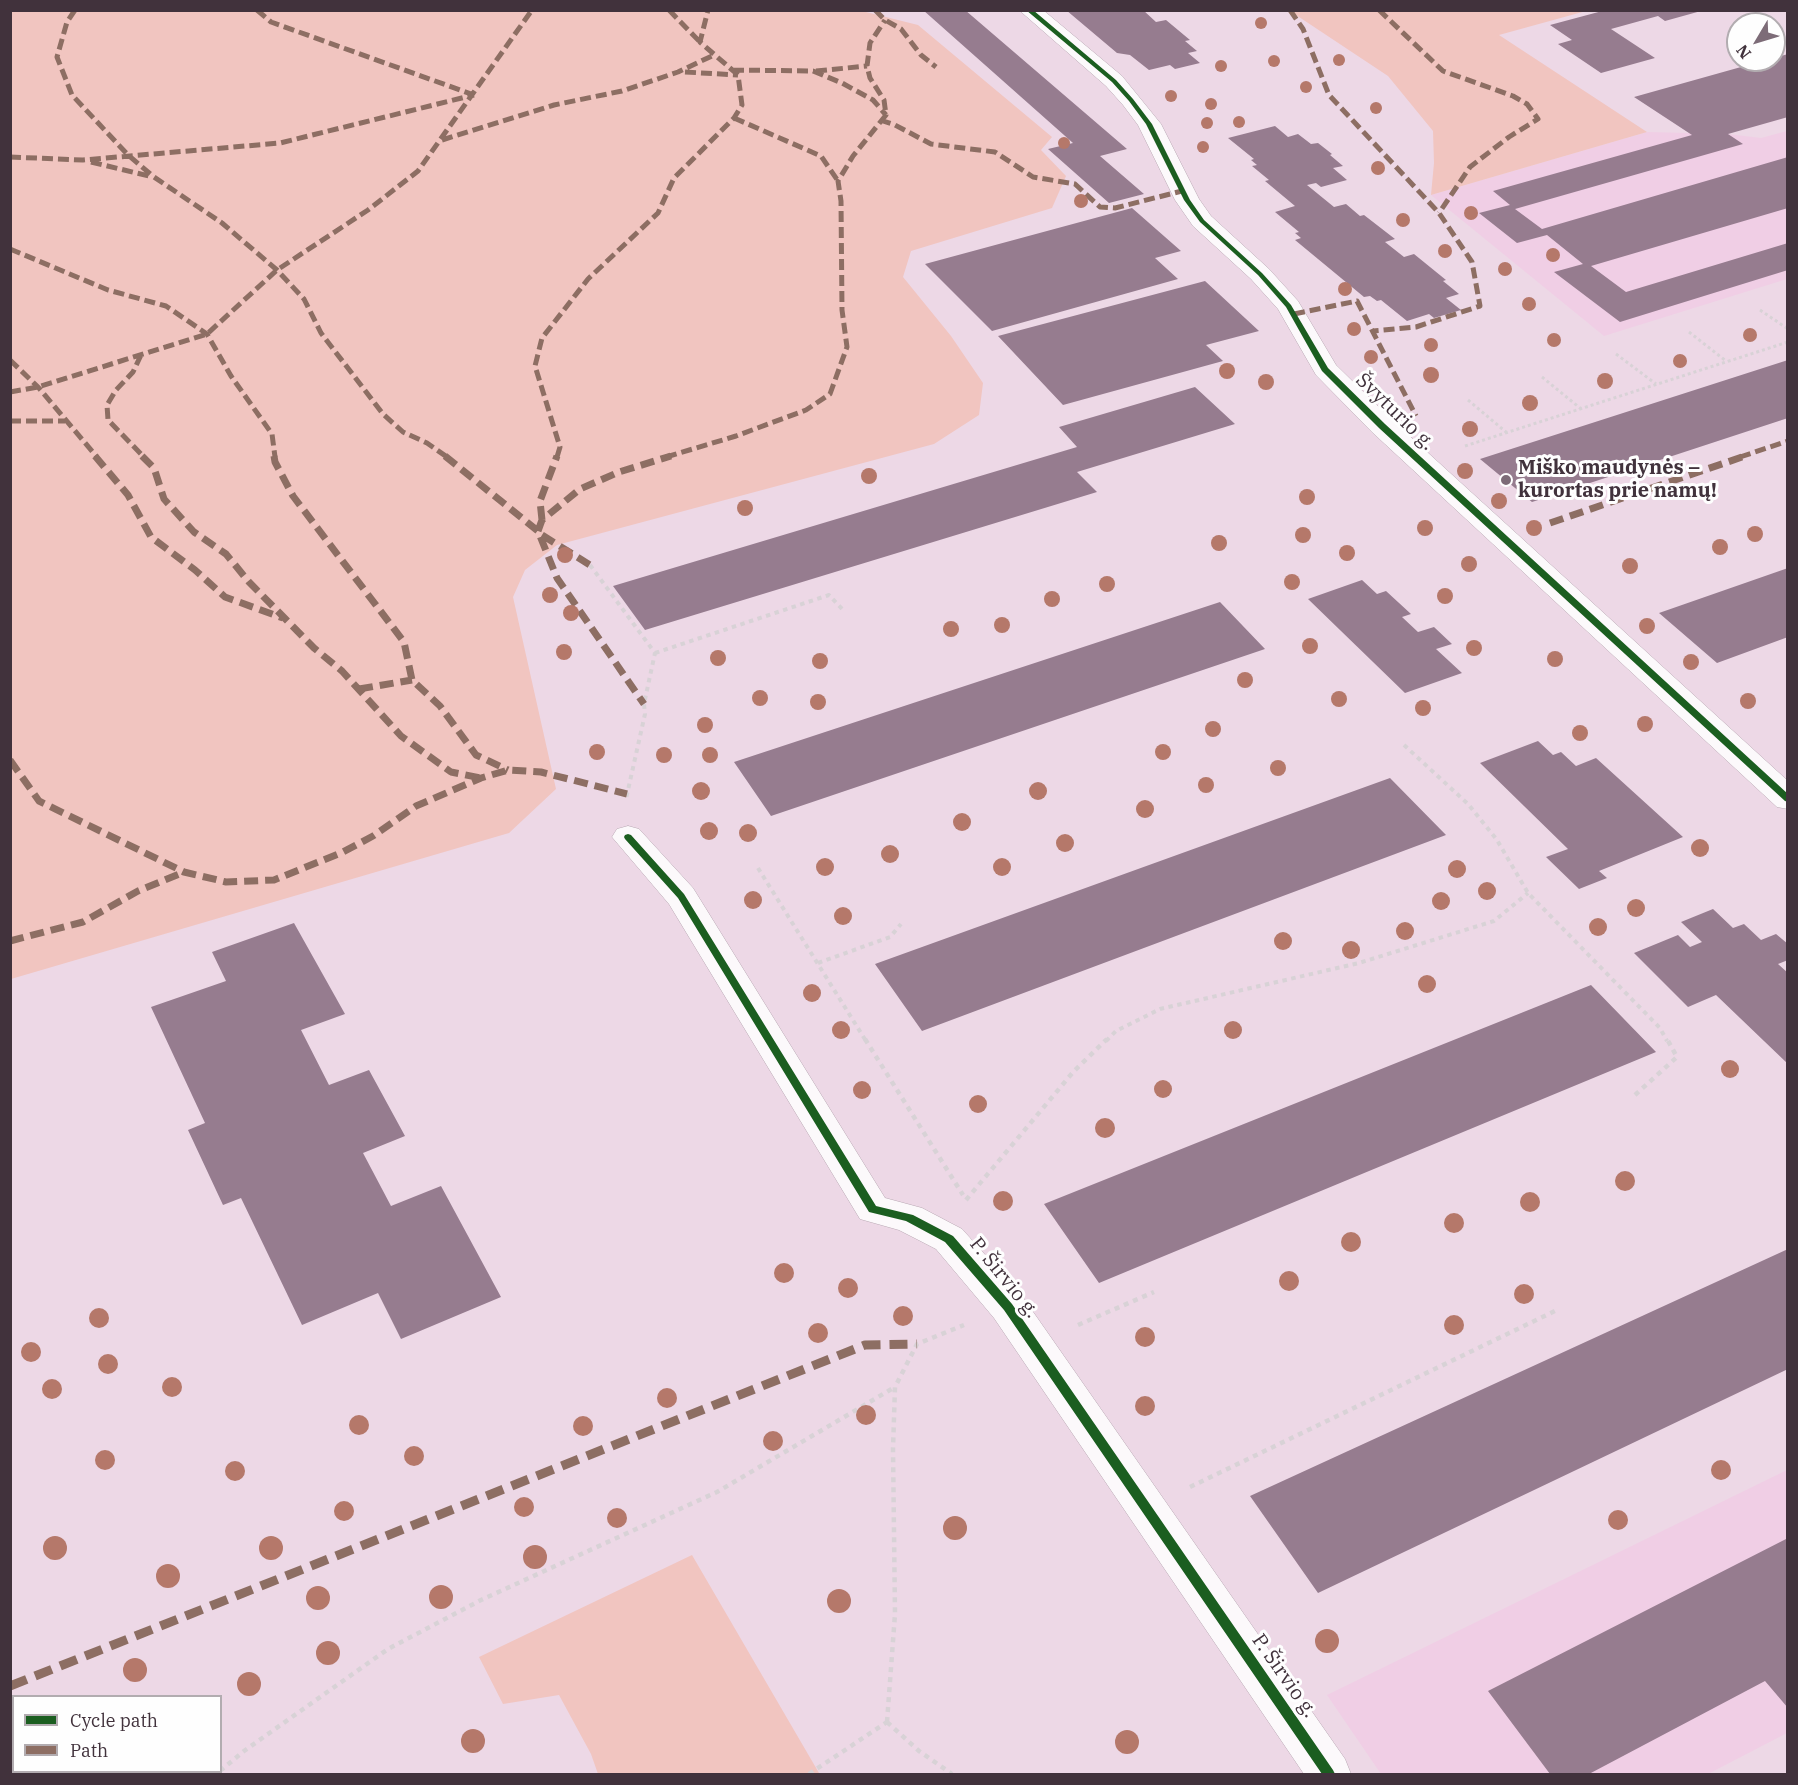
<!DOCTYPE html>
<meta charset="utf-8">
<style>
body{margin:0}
#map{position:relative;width:1798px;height:1785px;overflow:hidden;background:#edd8e6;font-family:"IBM Plex Serif",serif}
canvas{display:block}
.frame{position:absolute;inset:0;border:12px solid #41323c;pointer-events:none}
.legend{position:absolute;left:12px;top:1695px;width:210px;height:78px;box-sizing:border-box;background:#fefefe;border:2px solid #b2acb0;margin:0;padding:8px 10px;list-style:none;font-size:18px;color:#41323c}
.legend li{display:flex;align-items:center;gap:12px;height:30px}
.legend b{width:30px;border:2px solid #b2acb0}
.north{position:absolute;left:1726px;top:12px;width:60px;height:60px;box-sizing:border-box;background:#fefefe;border:2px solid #b2acb0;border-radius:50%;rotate:232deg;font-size:16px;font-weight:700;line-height:24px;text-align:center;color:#41323c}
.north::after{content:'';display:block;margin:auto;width:21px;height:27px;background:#7d6c78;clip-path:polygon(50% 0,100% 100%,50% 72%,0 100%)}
</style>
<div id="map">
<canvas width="1798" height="1785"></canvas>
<div class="frame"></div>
<ul class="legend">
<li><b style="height:8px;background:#1b5e20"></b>Cycle path</li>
<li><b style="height:8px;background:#8d6e63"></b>Path</li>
</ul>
<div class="north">N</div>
</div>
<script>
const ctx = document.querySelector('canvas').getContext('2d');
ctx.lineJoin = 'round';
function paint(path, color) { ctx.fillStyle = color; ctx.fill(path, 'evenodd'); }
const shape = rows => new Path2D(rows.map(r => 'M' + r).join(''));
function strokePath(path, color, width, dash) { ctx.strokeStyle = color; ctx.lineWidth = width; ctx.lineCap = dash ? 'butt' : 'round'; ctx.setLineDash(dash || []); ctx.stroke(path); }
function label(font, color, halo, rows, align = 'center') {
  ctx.font = font + ' "IBM Plex Serif",serif'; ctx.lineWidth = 6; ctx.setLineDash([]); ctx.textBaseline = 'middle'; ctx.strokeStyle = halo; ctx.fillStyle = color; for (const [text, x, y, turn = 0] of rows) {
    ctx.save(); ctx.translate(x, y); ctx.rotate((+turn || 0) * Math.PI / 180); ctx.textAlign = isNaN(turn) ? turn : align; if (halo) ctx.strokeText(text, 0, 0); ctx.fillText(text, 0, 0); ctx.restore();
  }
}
paint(shape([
 [1787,131,1787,279,1604,336,1431,195,1647,132,1728,134,1761,138],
 [1787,1470,1787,1733,1708,1774,1381,1774,1327,1695]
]), '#f0cee5');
paint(shape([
 [11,10,862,11,918,25,1052,137,1041,150,1066,176,1052,208,911,251,903,277,951,336,983,383,979,415,934,444,557,545,525,570,513,597,556,789,509,833,11,979],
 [1290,11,1586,11,1499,35,1647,132,1431,195,1434,163,1433,131,1388,76],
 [692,1555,819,1773,818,1774,598,1774,591,1754,559,1695,503,1704,479,1657]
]), '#f1c5c0');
paint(shape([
 [923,10,965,10,1127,149,1100,156,1144,194,1109,203,1048,149,1073,143],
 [1066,10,1143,10,1156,22,1166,20,1190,40,1185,41,1197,51,1188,53,1200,63,1175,69,1170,65,1149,70,1130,55,1117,53],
 [1606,10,1701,10,1701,11,1665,21,1658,16,1611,29,1655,58,1601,73,1558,44,1572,40,1550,25],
 [1788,54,1788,117,1728,134,1743,144,1515,209,1542,229,1788,157,1788,208,1591,266,1626,292,1788,243,1788,270,1620,322,1554,272,1583,264,1547,235,1517,243,1479,213,1510,205,1493,191,1692,135,1634,97,1766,60,1774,60,1774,58],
 [1275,126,1288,137,1298,134,1311,144,1318,143,1332,154,1330,155,1343,166,1333,168,1347,180,1321,187,1316,183,1307,185,1334,207,1346,204,1360,216,1364,215,1395,239,1385,242,1404,257,1414,254,1446,280,1443,281,1459,294,1446,298,1461,310,1434,318,1429,314,1407,321,1381,300,1377,301,1370,296,1364,297,1295,240,1301,238,1295,233,1299,232,1275,212,1295,206,1265,181,1269,180,1252,166,1257,165,1251,160,1254,159,1228,138],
 [1132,208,1181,251,1155,258,1178,279,992,331,925,264],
 [1205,281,1259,331,1206,345,1223,361,1063,405,998,336],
 [1788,360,1788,418,1532,502,1480,459],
 [1195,387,1235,424,1077,472,1097,492,645,630,613,586,1077,447,1059,427],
 [1788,568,1788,637,1717,663,1659,613],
 [1362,580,1377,594,1386,591,1411,614,1402,617,1418,632,1434,627,1452,644,1436,649,1462,673,1405,693,1308,599],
 [1220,602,1265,649,771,816,734,762],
 [1538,741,1553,755,1561,752,1576,766,1596,758,1683,837,1599,871,1607,878,1579,889,1546,857,1568,849,1480,763],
 [1390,778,1446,835,922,1031,875,964],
 [1713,909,1733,928,1744,924,1761,940,1776,934,1788,944,1788,960,1778,964,1788,973,1788,1064,1716,995,1688,1007,1634,953,1678,935,1690,947,1702,942,1681,922],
 [294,923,345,1014,301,1030,329,1085,369,1070,405,1136,363,1153,391,1206,441,1186,501,1297,401,1339,378,1293,302,1325,241,1198,223,1205,188,1130,205,1123,151,1007,226,981,212,952],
 [1591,985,1656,1052,1099,1283,1044,1204],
 [1788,1249,1788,1369,1318,1593,1250,1496],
 [1788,1538,1788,1708,1765,1681,1589,1774,1550,1774,1488,1691]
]), '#967c8f');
const street = shape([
 [1019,10,1043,10,1122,76,1161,124,1199,199,1211,216,1269,269,1298,301,1336,365,1392,420,1788,781,1788,809,1777,807,1372,432,1316,375,1278,309,1251,279,1193,226,1175,200,1138,125,1123,105,1106,86,1019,10],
 [628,826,639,829,693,888,885,1198,922,1208,962,1229,1022,1296,1345,1759,1351,1774,1304,1774,994,1318,936,1249,899,1230,860,1219,669,904,612,837,617,829,628,826]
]);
strokePath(street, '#b8a8b3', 1);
strokePath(shape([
 [1760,310,1788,329],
 [1689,332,1726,361],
 [1616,354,1656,384],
 [1542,377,1580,408],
 [1468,400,1506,432],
 [1465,446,1788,342]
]), '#d8d2d6', 3, [3, 3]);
strokePath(shape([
 [590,565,655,653,644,704,645,714,626,799],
 [655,653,829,595,843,610],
 [1404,745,1468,804,1497,840,1528,893,1660,1028,1667,1041],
 [758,868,866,1041],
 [818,963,890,937,901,924],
 [1106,1041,1116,1031,1160,1009,1359,963,1494,921,1528,893]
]), '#d8d2d6', 4, [4.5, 4.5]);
strokePath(shape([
 [865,1039,963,1195],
 [1635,1095,1677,1057,1667,1039],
 [966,1200,1074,1071,1107,1039],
 [1078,1325,1154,1292],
 [1190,1487,1557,1310],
 [887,1722,895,1614,893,1449,895,1387,917,1344,964,1325],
 [887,1722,919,1751,952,1774],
 [220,1771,244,1751,388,1649,481,1600,717,1492,895,1387],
 [809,1774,887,1722]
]), '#d8d2d6', 4.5, [5, 5]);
paint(street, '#fcf9fb');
strokePath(shape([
 [75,10,67,22,57,57,72,95,128,155,154,177,222,223,277,270,304,299,321,333,383,414,403,432,427,443,447,457],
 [257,10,271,22,474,95],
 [669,10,700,42],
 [875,10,885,20,901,29,921,55,936,67],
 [1290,10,1303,29,1329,95,1439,213,1472,262,1480,306,1416,327,1373,331],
 [1379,10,1443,71,1513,96,1527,104,1538,119,1509,137,1470,167,1439,213],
 [733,70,813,71,842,83,873,100,886,115],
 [816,71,867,66],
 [685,72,738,75],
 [734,118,821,156,838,181],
 [880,120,895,125,931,144,995,152,1033,177,1075,184,1100,207,1115,208,1182,191],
 [442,140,554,105,622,91,678,72,714,55],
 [10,157,83,160,280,143,474,95],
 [91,162,153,177],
 [10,249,108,290,166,306,207,334,231,376,272,434,275,457],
 [1294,314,1357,301,1416,416],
 [141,355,133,372,116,390,107,405,108,420,144,457],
 [10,360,38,387,97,457],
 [10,392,38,387,207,334,277,270,368,210,418,171,532,10],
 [10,421,65,421],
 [557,457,560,447,535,366,542,338,588,279,658,213,674,178,734,118,742,105,738,75,700,42,708,10],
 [666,457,736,436,806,410,830,394,847,347,842,310,841,201,838,181,853,156,886,115,884,100,870,78,867,66,870,43,885,20],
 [1740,457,1788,441]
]), '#8d6e63', 5, [11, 5]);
strokePath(shape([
 [95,456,128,495,151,537,195,570,225,597,283,618],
 [142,456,154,468,164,499,194,532,226,554,249,582,314,648,342,671,401,736,451,772,481,778],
 [274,456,275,462,293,496,404,642,412,680,440,706,476,755,508,770],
 [445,456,538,531,557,578,644,704],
 [542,520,540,501,557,456],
 [1550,523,1745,456],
 [538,531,542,520,580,489,619,472,671,456],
 [542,535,590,565],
 [359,689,412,680],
 [10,760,39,801,184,872,226,882,274,880,343,852,373,836,416,806,481,778,508,770,541,772,627,794],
 [10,941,83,922,138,891,184,872]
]), '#8d6e63', 7, [14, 7]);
strokePath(shape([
 [10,1686,865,1345,917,1344]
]), '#8d6e63', 9, [18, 9]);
paint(shape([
 [1026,10,1033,10,1116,80,1133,99,1152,124,1190,200,1204,220,1262,273,1291,305,1328,368,1385,424,1788,794,1788,802,1785,801,1379,428,1322,371,1286,307,1258,275,1200,222,1184,200,1146,124,1129,101,1112,82,1026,10],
 [628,834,631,835,684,894,876,1206,913,1215,953,1236,1012,1304,1333,1770,1335,1774,1322,1774,1004,1310,945,1242,906,1221,869,1212,678,898,625,839,624,837,625,835,628,834]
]), '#1b5e20');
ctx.fillStyle = '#b5786a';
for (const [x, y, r] of [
 [1261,23,6],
 [1339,60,6],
 [1274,61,6],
 [1221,66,6],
 [1306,87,6],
 [1171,96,6],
 [1211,104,6],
 [1376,108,6],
 [1239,122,6],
 [1207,123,6],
 [1064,143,6],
 [1203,147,6],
 [1378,168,7],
 [1081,201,7],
 [1471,213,7],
 [1403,220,7],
 [1445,251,7],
 [1553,255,7],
 [1505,269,7],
 [1345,289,7],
 [1529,304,7],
 [1354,329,7],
 [1750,335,7],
 [1554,340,7],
 [1431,345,7],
 [1371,357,7],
 [1680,361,7],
 [1227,371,8],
 [1431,375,8],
 [1605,381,8],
 [1266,382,8],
 [1530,403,8],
 [1470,429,8],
 [1465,471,8],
 [869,476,8],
 [1307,497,8],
 [1499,501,8],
 [745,508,8],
 [1425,528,8],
 [1534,528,8],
 [1755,534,8],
 [1303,535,8],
 [1219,543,8],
 [1720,547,8],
 [1347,553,8],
 [565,555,8],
 [1469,564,8],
 [1630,566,8],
 [1292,582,8],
 [1107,584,8],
 [550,595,8],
 [1445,596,8],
 [1052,599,8],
 [571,613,8],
 [1002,625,8],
 [1647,626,8],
 [951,629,8],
 [1310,646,8],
 [1474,648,8],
 [564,652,8],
 [718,658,8],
 [1555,659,8],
 [820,661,8],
 [1691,662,8],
 [1245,680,8],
 [760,698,8],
 [1339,699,8],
 [1748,701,8],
 [818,702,8],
 [1423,708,8],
 [1645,724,8],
 [705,725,8],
 [1213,729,8],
 [1580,733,8],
 [597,752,8],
 [1163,752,8],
 [664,755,8],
 [710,755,8],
 [1278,768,8],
 [1206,785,8],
 [701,791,9],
 [1038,791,9],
 [1145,809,9],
 [962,822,9],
 [709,831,9],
 [748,833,9],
 [1065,843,9],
 [1700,848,9],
 [890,854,9],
 [825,867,9],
 [1002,867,9],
 [1457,869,9],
 [1487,891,9],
 [753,900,9],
 [1441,901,9],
 [1636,908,9],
 [843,916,9],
 [1598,927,9],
 [1405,931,9],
 [1283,941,9],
 [1351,950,9],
 [1427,984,9],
 [812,993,9],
 [841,1030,9],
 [1233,1030,9],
 [1730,1069,9],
 [1163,1089,9],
 [862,1090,9],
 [978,1104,9],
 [1105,1128,10],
 [1625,1181,10],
 [1003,1201,10],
 [1530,1202,10],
 [1454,1223,10],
 [1351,1242,10],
 [784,1273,10],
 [1289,1281,10],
 [848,1288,10],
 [1524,1294,10],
 [903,1316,10],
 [99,1318,10],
 [1454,1325,10],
 [818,1333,10],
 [1145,1337,10],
 [31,1352,10],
 [108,1364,10],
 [172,1387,10],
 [52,1389,10],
 [667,1398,10],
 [1145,1406,10],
 [866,1415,10],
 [359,1425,10],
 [583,1426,10],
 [773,1441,10],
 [414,1456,10],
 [105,1460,10],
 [1721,1470,10],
 [235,1471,10],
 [524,1507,10],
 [344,1511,10],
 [617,1518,10],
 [1618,1520,10],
 [955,1528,12],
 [55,1548,12],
 [271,1548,12],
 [535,1557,12],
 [168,1576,12],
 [441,1597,12],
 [318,1598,12],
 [839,1601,12],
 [1327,1641,12],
 [328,1653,12],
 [135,1670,12],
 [249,1684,12],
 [473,1741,12],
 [1127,1742,12]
]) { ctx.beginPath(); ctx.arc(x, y, r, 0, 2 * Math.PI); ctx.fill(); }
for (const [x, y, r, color] of [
 [1506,480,6,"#7d6c78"]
]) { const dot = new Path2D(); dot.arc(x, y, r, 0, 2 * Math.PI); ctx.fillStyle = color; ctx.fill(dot); strokePath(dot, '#fefefe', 2); }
label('20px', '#41323c', '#fefefe', [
 ["Švyturio g.",1395,412,44],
 ["P. Širvio g.",1004,1278,51],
 ["P. Širvio g.",1284,1676,55]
]);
label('bold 20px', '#41323c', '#fefefe', [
 ["Miško maudynės –",1518,468],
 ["kurortas prie namų!",1518,491]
], 'left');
</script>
